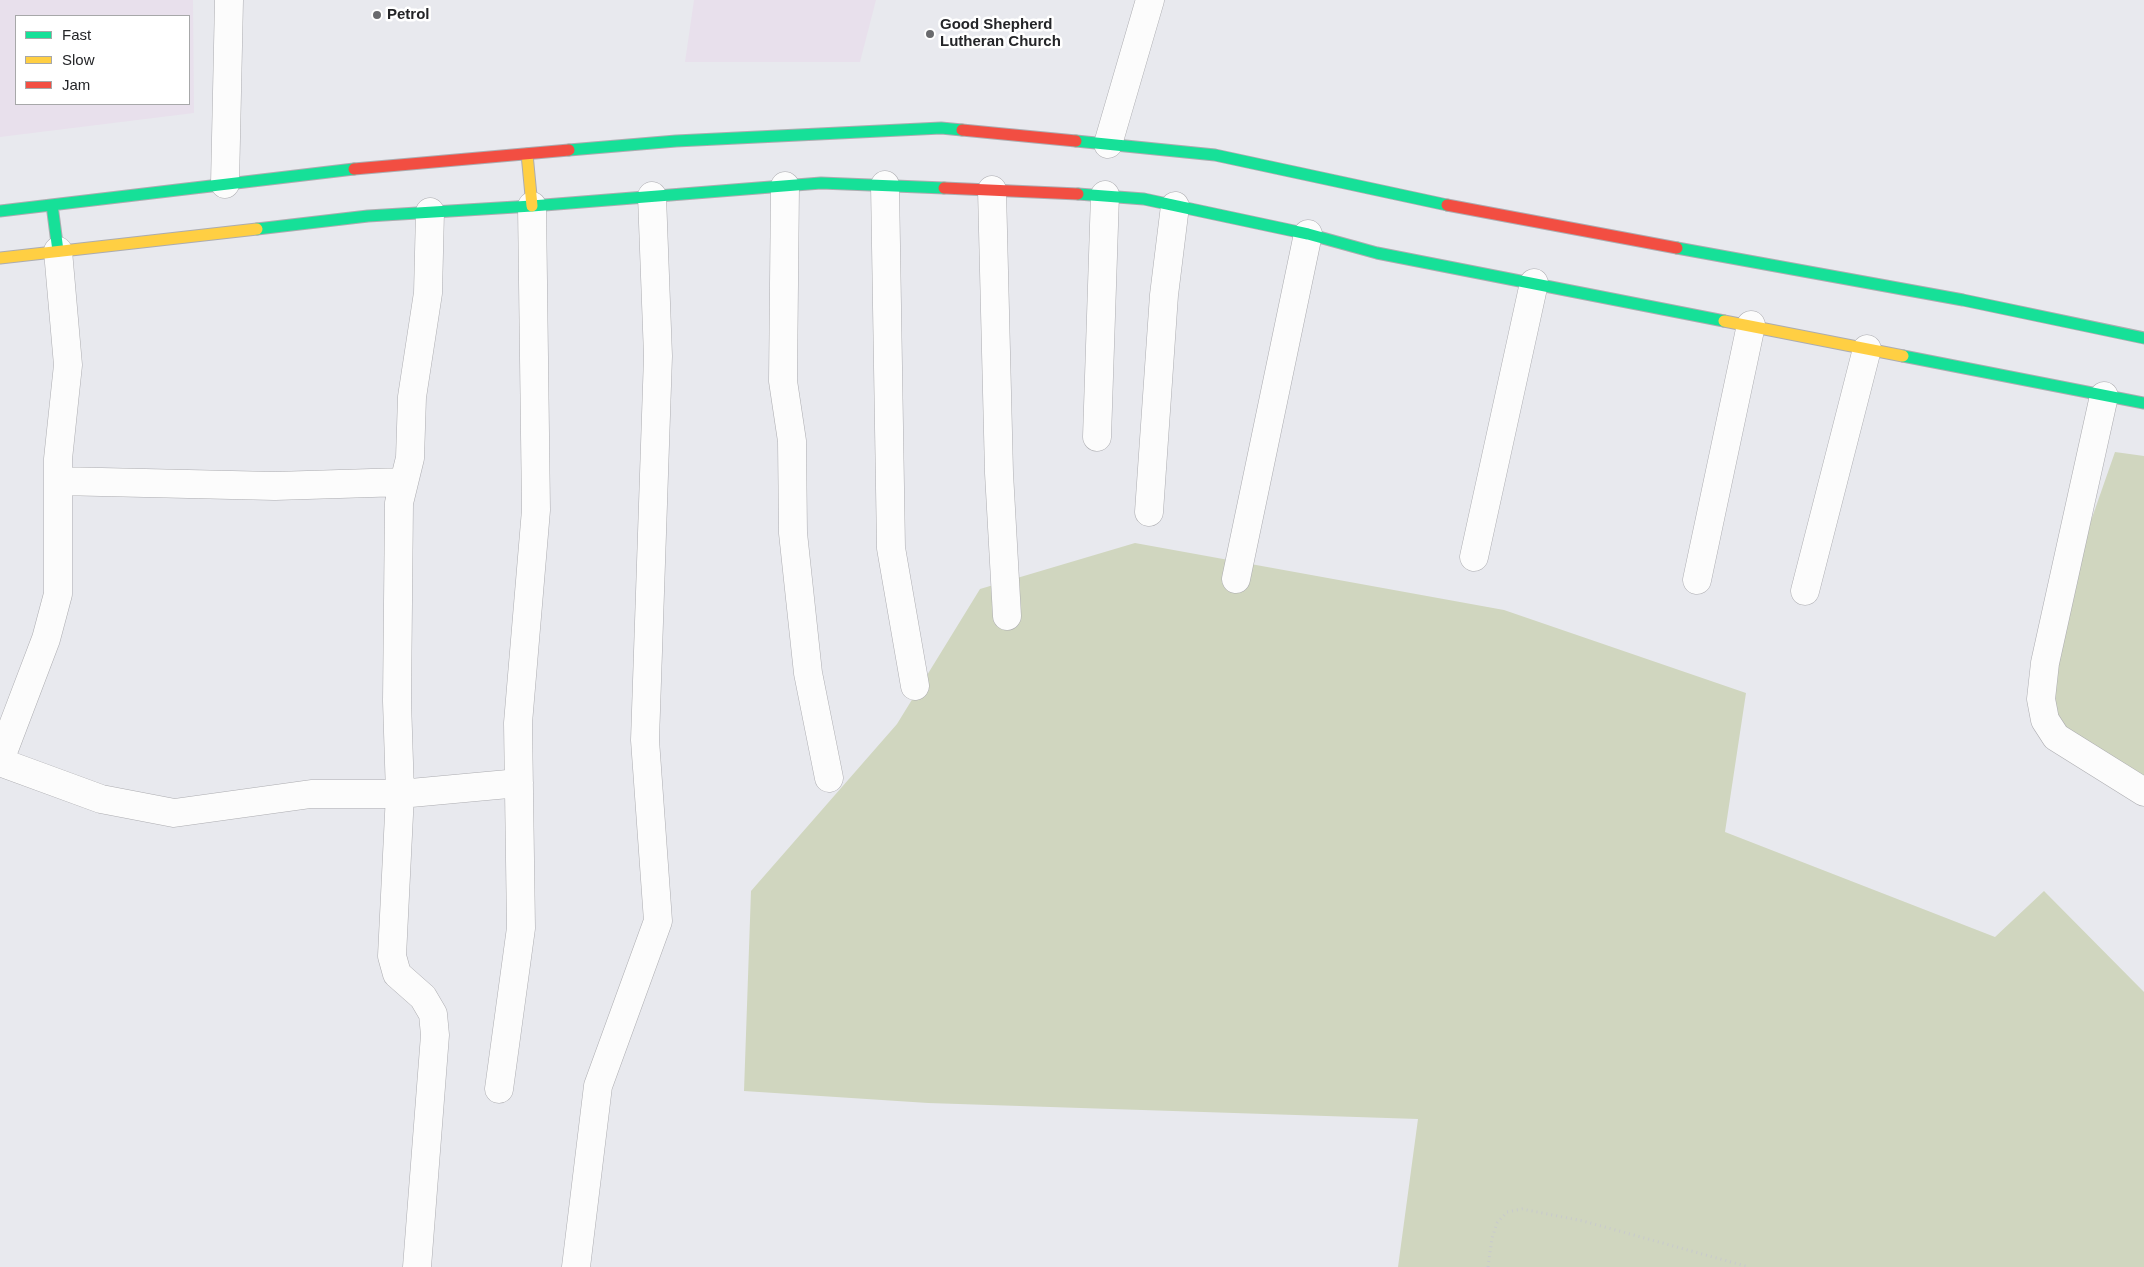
<!DOCTYPE html>
<style>
body{margin:0}
#map{position:relative;width:2144px;height:1267px;overflow:hidden;background:#e8e9ee;font-family:Arial,sans-serif}
canvas{display:block}
.legend{position:absolute;left:15px;top:15px;width:175px;height:90px;box-sizing:border-box;background:#fff;border:1px solid #a7a8a9;margin:0;padding:6px 9px;list-style:none;font-size:15px;color:#242528}
.legend li{display:flex;align-items:center;gap:10px;height:25px}
.legend b{width:25px;border:1px solid #a7a8a9}
</style>
<div id="map">
<canvas width="2144" height="1267"></canvas>
<ul class="legend">
<li><b style="height:6px;background:#16e098"></b>Fast</li>
<li><b style="height:6px;background:#ffcf43"></b>Slow</li>
<li><b style="height:6px;background:#f24e42"></b>Jam</li>
</ul>
</div>
<script>
const ctx = document.querySelector('canvas').getContext('2d');
ctx.lineJoin = 'round';
function paint(path, color) { ctx.fillStyle = color; ctx.fill(path, 'evenodd'); }
const shape = rows => new Path2D(rows.map(r => 'M' + r).join(''));
function strokePath(path, color, width, dash) { ctx.strokeStyle = color; ctx.lineWidth = width; ctx.lineCap = dash ? 'butt' : 'round'; ctx.setLineDash(dash || []); ctx.stroke(path); }
function label(font, color, halo, rows, align = 'center') {
  ctx.font = font + ' Arial,sans-serif'; ctx.lineWidth = 5; ctx.setLineDash([]); ctx.textBaseline = 'middle'; ctx.strokeStyle = halo; ctx.fillStyle = color; for (const [text, x, y, turn = 0] of rows) {
    ctx.save(); ctx.translate(x, y); ctx.rotate((+turn || 0) * Math.PI / 180); ctx.textAlign = isNaN(turn) ? turn : align; if (halo) ctx.strokeText(text, 0, 0); ctx.fillText(text, 0, 0); ctx.restore();
  }
}
paint(shape([
 [0,0,193,0,194,113,0,137],
 [189,16,189,104,16,104,16,16],
 [694,0,876,0,860,62,685,62]
]), '#e8e0ec');
paint(shape([
 [2115,452,2144,456,2144,782,2027,704],
 [1135,543,1504,610,1746,693,1725,832,1995,937,2044,891,2144,992,2144,1267,1398,1267,1418,1119,928,1103,744,1091,751,891,897,724,980,589]
]), '#d0d6bf');
const street = shape([
 [1108,144,1150,0],
 [225,184,229,0],
 [885,185,891,548,915,686],
 [785,186,783,381,792,441,793,533,808,673,829,778],
 [992,190,999,473,1007,616],
 [2104,396,2045,663,2041,699,2045,720,2056,737,2144,792],
 [1097,437,1105,195],
 [58,481,275,486,404,482],
 [1149,512,1164,295,1175,206],
 [1474,557,1534,283],
 [1236,579,1308,234],
 [1697,580,1751,325],
 [1805,591,1867,349],
 [0,760,46,639,58,594,58,459,68,365,58,251],
 [0,762,101,799,174,813,311,794,400,794,519,783],
 [499,1089,521,928,518,723,536,510,532,206],
 [417,1267,435,1035,433,1014,423,997,397,974,392,956,400,794,397,701,399,503,410,458,412,397,428,293,430,212],
 [576,1267,598,1086,658,921,645,740,658,356,652,196]
]);
const fast = shape([
 [1076,141,1215,155,1447,205],
 [569,150,676,141,941,128,962,130],
 [1078,194,1144,199,1308,234,1377,253,1724,321],
 [52,205,58,251],
 [0,211,354,169],
 [257,229,368,216,532,206,821,183,944,188],
 [1677,248,1963,300,2144,338],
 [1903,356,2144,403]
]);
const slow = shape([
 [527,154,532,206],
 [0,258,257,229],
 [1724,321,1903,356]
]);
const jam = shape([
 [962,130,1076,141],
 [354,169,569,150],
 [944,188,1078,194],
 [1447,205,1677,248]
]);
strokePath(street, '#acacb0', 29);
strokePath(fast, '#acacb0', 13);
strokePath(slow, '#acacb0', 13);
strokePath(jam, '#acacb0', 13);
strokePath(shape([
 [1488,1267,1492,1238,1497,1223,1507,1212,1522,1209,1583,1221,1749,1267]
]), '#c8cacc', 3, [1, 4]);
strokePath(street, '#fcfcfc', 28);
strokePath(fast, '#16e098', 11);
strokePath(slow, '#ffcf43', 11);
strokePath(jam, '#f24e42', 11);
for (const [x, y, r, color] of [
 [377,15,5,"#696a6d"],
 [930,34,5,"#696a6d"]
]) { const dot = new Path2D(); dot.arc(x, y, r, 0, 2 * Math.PI); ctx.fillStyle = color; ctx.fill(dot); strokePath(dot, '#fff', 2); }
label('bold 15px', '#242528', '#fff', [
 ["Petrol",387,15],
 ["Good Shepherd",940,25],
 ["Lutheran Church",940,42]
], 'left');
</script>
